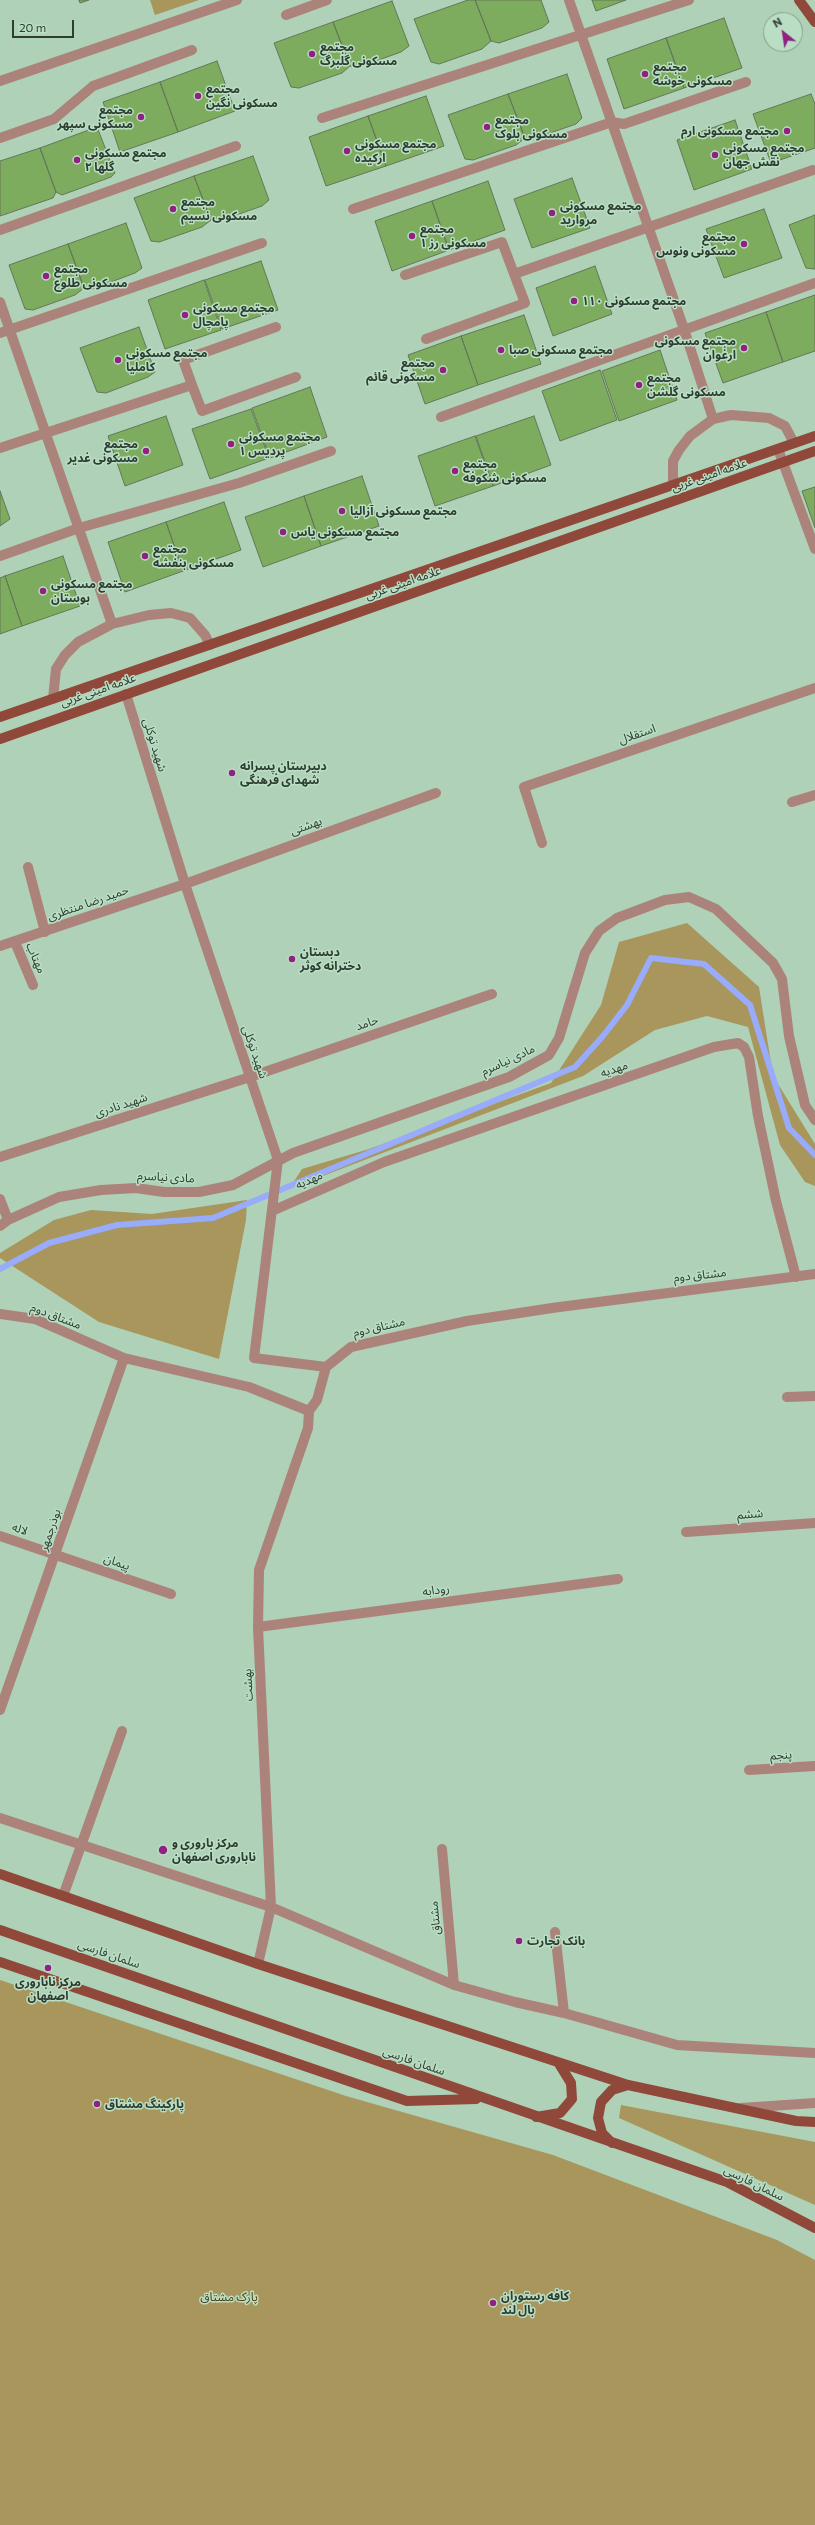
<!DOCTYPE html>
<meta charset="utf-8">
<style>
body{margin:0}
#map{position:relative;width:815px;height:2525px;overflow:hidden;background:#aed1b7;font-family:Commissioner,sans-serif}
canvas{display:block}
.north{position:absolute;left:763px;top:12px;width:40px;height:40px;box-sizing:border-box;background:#badec4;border:1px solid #829e8a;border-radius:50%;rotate:330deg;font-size:11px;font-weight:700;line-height:16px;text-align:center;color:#2e3d32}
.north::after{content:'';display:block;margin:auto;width:14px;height:18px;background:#902183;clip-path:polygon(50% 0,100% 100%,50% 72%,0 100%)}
.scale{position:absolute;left:12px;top:20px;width:62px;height:18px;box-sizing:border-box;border:2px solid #2e3d32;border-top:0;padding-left:5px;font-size:12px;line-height:14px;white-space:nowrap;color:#2e3d32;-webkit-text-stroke:3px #badec4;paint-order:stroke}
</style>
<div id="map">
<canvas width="815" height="2525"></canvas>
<div class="north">N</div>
<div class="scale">20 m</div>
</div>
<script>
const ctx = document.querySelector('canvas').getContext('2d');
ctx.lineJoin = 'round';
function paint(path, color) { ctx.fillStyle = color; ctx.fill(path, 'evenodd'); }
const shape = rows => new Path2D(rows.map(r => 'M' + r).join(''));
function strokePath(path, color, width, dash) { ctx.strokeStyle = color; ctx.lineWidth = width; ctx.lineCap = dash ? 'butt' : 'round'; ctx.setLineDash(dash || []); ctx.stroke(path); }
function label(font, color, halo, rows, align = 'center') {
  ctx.font = font + ' Commissioner,"Noto Sans Arabic",sans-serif'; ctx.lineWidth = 3; ctx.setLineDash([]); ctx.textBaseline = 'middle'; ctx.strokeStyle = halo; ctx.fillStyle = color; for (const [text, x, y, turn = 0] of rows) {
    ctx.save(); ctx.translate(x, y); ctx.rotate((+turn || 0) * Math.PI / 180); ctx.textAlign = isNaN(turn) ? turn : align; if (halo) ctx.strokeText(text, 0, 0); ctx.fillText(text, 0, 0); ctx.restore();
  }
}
paint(shape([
 [150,0,199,0,155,15],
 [687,923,759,987,773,1076,815,1144,815,1186,805,1182,780,1145,748,1027,707,1016,655,1030,583,1076,289,1189,302,1169,369,1149,551,1083,601,1005,619,942],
 [247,1200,246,1220,219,1359,99,1322,0,1258,0,1253,54,1220,91,1210,152,1214],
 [0,1980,346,2096,553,2155,777,2240,815,2260,815,2525,0,2525],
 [621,2105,815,2142,815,2205,619,2118]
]), '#a8965c');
strokePath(shape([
 [0,1269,49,1243,117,1225,213,1218,575,1067,603,1036,627,1005,651,958,704,964,750,1005,789,1128,815,1155]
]), '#99abfb', 6);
const building = shape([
 [79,0,89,0,80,3,79,0],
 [468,0,475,0,491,41,482,49,439,64,431,62,414,19,468,0],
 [475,0,541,0,549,22,542,28,499,43,491,41,475,0],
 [592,0,626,0,596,11,592,0],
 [392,1,409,46,401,52,359,67,350,66,333,22,392,1],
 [724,18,742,68,684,88,666,38,724,18],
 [333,22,350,66,342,73,299,88,291,87,274,43,333,22],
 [666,38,684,88,624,109,607,59,666,38],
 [217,61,235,111,178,132,160,82,217,61],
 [567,74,582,118,576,124,533,139,525,138,508,94,567,74],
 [160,82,178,132,120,152,103,102,160,82],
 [508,94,525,138,516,145,473,160,465,159,448,115,508,94],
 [811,94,815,104,815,148,771,163,753,114,811,94],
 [426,96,444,146,386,166,368,116,426,96],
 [368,116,386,166,326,186,309,137,368,116],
 [735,120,752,169,694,190,677,140,735,120],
 [97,127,115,173,111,177,62,195,56,192,40,148,97,127],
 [40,148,56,192,53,198,0,216,0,161,40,148],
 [253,156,269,200,262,206,219,221,211,220,194,176,253,156],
 [194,176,211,220,202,227,159,242,151,241,134,198,194,176],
 [572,178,590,228,532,248,514,199,572,178],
 [488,181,505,230,449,250,432,201,488,181],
 [432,201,449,250,392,271,375,221,432,201],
 [764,209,782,258,724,278,706,229,764,209],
 [815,215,815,269,814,269,806,268,789,225,815,215],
 [126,223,142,268,135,273,92,289,84,288,68,244,126,223],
 [68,244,84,288,75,295,33,310,25,309,9,265,68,244],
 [261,261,278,310,222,329,205,280,261,261],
 [595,266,612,314,553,336,536,288,595,266],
 [204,280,221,330,165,349,148,300,204,280],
 [815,295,815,351,783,362,766,312,815,295],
 [766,312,783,362,723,383,705,333,766,312],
 [524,315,541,364,478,385,461,336,524,315],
 [139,327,155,372,148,377,106,393,97,392,80,348,139,327],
 [461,336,478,385,425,404,408,355,461,336],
 [660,350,677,400,619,421,602,371,660,350],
 [600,370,617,420,560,441,542,391,600,370],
 [310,387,327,437,270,458,252,408,310,387],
 [251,409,269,458,210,479,192,429,251,409],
 [166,416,183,465,125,486,108,436,166,416],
 [534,416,551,465,493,486,476,436,534,416],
 [475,436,493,486,435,506,418,456,475,436],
 [362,476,379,526,321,546,304,496,362,476],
 [815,487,815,528,802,491,815,487],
 [0,491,10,519,0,526,0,491],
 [304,496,321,546,263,567,245,517,304,496],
 [224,502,241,550,183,571,166,522,224,502],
 [166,522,183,571,125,592,108,542,166,522],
 [63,556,80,606,22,626,5,576,63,556],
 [5,576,22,626,0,634,0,578,5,576]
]);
paint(building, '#7eac5e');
strokePath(building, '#647758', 1);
strokePath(shape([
 [569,0,684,329,713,419],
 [286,15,327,0],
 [0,81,237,0],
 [322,118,689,0],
 [0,138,54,119,93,86,192,50],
 [353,209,612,122,624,124,746,82],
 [0,230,236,146],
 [514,274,813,170],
 [405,275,502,242,525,303,426,339],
 [0,302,112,624],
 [276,327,183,360,192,385,202,411,296,377],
 [0,333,262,243],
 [441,417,815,283],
 [0,448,192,385],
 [778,449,815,549],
 [673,485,673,461,679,450,690,436,713,419,731,415,769,418,785,426,794,443],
 [0,556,79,528,239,483,331,451],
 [126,694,185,884,278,1160,254,1358,326,1367],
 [53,699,56,669,65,655,78,642,112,624,149,615,171,613,190,618,205,635,210,645],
 [792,802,815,795],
 [542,843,524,787,815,688],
 [28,867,45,932],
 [15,942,33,985],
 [0,946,185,884,436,793],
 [0,1157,250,1077,492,994],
 [0,1199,8,1220],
 [272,1211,384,1162,714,1047,738,1043,744,1047,749,1057,758,1116,776,1201,796,1277],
 [0,1226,8,1220,59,1197,101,1190,136,1188,164,1192,199,1192,233,1185,293,1153,509,1077,549,1055,559,1038,585,953,599,931,617,918,665,900,689,897,716,909,773,963,782,979,789,1036,805,1105,815,1120],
 [0,1314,35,1319,124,1358,249,1387,309,1411,317,1400,326,1367,351,1347,467,1321,552,1308,815,1274],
 [787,1397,815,1396],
 [686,1532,815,1523],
 [0,1536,171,1594],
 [258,1627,618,1579],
 [0,1710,124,1358],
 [749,1770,815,1766],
 [0,1818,271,1907,454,1985,515,2002,564,2013,677,2045,815,2053],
 [442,1849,454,1985],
 [63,1896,122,1731],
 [555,1932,564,2013],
 [258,1964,271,1907,258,1627,259,1570,308,1428,309,1411],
 [741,2108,815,2103]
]), '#ac837a', 10);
strokePath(shape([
 [799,0,815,22],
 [0,717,815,436],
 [0,739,815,451],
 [0,1874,258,1964,628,2085,796,2121,815,2122],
 [0,1930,727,2182,815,2228],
 [0,1962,407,2101,476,2099],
 [536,2117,560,2113,572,2099,571,2083,558,2062],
 [612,2143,602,2133,598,2118,601,2102,612,2090,628,2085]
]), '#8f4839', 10);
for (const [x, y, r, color] of [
 [312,54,4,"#902183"],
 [645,74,4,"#902183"],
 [198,96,4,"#902183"],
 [141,117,4,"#902183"],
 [487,127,4,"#902183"],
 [787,131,4,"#902183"],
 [347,151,4,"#902183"],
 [715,155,4,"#902183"],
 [77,160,4,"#902183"],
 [173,209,4,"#902183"],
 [552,213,4,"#902183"],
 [412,236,4,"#902183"],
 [744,244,4,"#902183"],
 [46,276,4,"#902183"],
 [574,301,4,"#902183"],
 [185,315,4,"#902183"],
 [744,348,4,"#902183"],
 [501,350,4,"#902183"],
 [118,360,4,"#902183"],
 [443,370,4,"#902183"],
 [639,385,4,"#902183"],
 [231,444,4,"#902183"],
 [146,451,4,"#902183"],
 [455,471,4,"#902183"],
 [342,511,4,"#902183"],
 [283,532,4,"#902183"],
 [145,556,4,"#902183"],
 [43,591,4,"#902183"],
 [232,773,4,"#902183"],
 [292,959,4,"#902183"],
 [163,1850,5,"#902183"],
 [519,1941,4,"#902183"],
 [48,1968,4,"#902183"],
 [97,2104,4,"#902183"],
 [493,2303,4,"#902183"]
]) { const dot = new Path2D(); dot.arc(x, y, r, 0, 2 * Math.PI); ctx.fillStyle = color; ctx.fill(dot); strokePath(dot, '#badec4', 1.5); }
label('bold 12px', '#2e3d32', '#badec4', [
 ["مجتمع",320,47],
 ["مسکونی گلبرگ",320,61],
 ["مجتمع",653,67],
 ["مسکونی خوشه",653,81],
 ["مجتمع",206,89],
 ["مسکونی نگین",206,103],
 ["مجتمع",133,110,"right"],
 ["مسکونی سپهر",133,124,"right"],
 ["مجتمع",495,120],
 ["مسکونی بلوک",495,134],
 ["مجتمع مسکونی ارم",779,131,"right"],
 ["مجتمع مسکونی",355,144],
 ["ارکیده",355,158],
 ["مجتمع مسکونی",723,148],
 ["نقش جهان",723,162],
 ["مجتمع مسکونی",85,153],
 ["گلها ۲",85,167],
 ["مجتمع",181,202],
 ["مسکونی نسیم",181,216],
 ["مجتمع مسکونی",560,206],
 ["مروارید",560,220],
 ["مجتمع",420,229],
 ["مسکونی رز ۱",420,243],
 ["مجتمع",736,237,"right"],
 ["مسکونی ونوس",736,251,"right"],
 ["مجتمع",54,269],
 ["مسکونی طلوع",54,283],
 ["مجتمع مسکونی ۱۱۰",582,301],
 ["مجتمع مسکونی",193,308],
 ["پامچال",193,322],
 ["مجتمع مسکونی",736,341,"right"],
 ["ارغوان",736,355,"right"],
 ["مجتمع مسکونی صبا",509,350],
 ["مجتمع مسکونی",126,353],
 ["کاملیا",126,367],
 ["مجتمع",435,363,"right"],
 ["مسکونی قائم",435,377,"right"],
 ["مجتمع",647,378],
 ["مسکونی گلشن",647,392],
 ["مجتمع مسکونی",239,437],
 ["پردیس ۱",239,451],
 ["مجتمع",138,444,"right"],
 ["مسکونی غدیر",138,458,"right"],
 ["مجتمع",463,464],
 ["مسکونی شکوفه",463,478],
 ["مجتمع مسکونی آزالیا",350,511],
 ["مجتمع مسکونی یاس",291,532],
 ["مجتمع",153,549],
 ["مسکونی بنفشه",153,563],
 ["مجتمع مسکونی",51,584],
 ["بوستان",51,598],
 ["دبیرستان پسرانه",240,766],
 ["شهدای فرهنگی",240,780],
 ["دبستان",300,952],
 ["دخترانه کوثر",300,966],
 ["مرکز باروری و",172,1843],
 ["ناباروری اصفهان",172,1857],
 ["بانک تجارت",527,1941],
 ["مرکز ناباروری",48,1982,"center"],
 ["اصفهان",48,1996,"center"],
 ["پارکینگ مشتاق",105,2104],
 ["کافه رستوران",501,2296],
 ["بال لند",501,2310]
], 'left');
label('12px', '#2e3d32', '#badec4', [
 ["علامه امینی غربی",709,475,-19],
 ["علامه امینی غربی",403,583,-19],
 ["علامه امینی غربی",98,690,-19],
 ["استقلال",637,734,-19],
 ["شهید توکلی",155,745,73],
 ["بهشتی",306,826,-20],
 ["حمید رضا منتظری",88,903,-19],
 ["مهتاب",36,958,67],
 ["حامد",367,1023,-19],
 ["شهید توکلی",255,1052,71],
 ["مادی نیاسرم",508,1060,-25],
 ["مهدیه",614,1069,-19],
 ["شهید نادری",121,1105,-18],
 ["مادی نیاسرم",166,1177,3],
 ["مهدیه",309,1180,-24],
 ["مشتاق دوم",700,1275,-6],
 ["مشتاق دوم",56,1316,21],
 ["مشتاق دوم",379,1327,-13],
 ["ششم",750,1514,-4],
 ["لاله",20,1529,18],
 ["بوذرجمهر",50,1530,-71],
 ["پیمان",117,1562,19],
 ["رودابه",436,1590,-8],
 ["بهشت",248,1685,-93],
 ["پنجم",781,1755,-4],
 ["مشتاق",435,1918,-95],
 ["سلمان فارسی",109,1954,19],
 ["سلمان فارسی",414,2061,19],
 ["سلمان فارسی",754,2183,26]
]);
label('12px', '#4a3f17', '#badec4', [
 ["پارک مشتاق",229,2297]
]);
</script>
